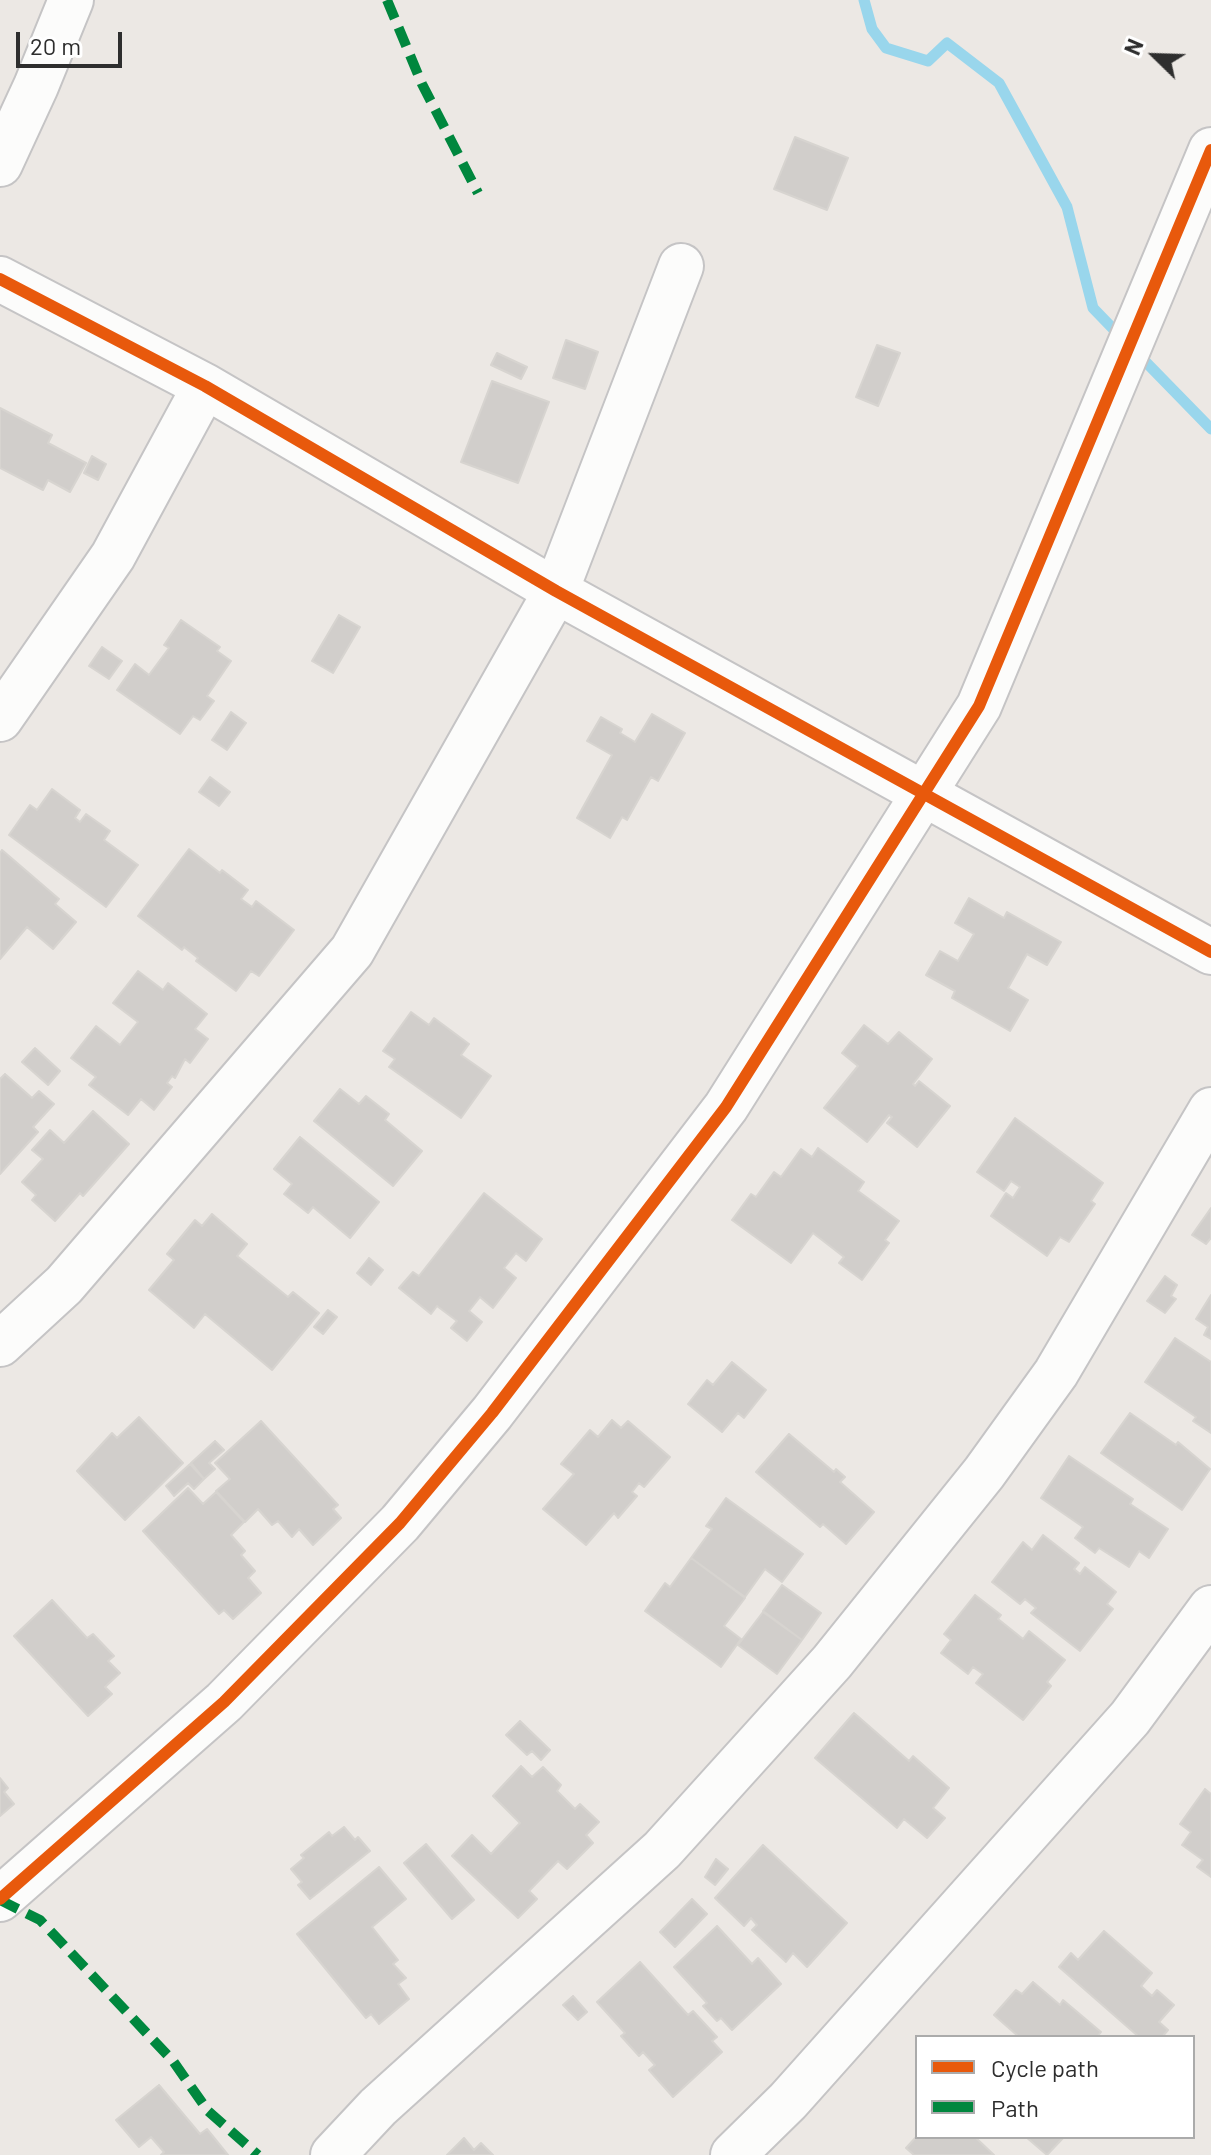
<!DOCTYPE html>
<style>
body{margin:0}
#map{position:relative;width:1211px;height:2155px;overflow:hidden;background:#ece8e4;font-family:Barlow,sans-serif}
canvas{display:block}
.legend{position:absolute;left:915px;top:2035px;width:280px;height:104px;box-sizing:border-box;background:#fff;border:2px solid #ababab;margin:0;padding:10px 14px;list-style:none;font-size:24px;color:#2e2e2e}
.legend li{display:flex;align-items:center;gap:16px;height:40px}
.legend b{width:40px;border:2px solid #ababab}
.north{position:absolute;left:1115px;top:16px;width:80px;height:80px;-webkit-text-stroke:6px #fff;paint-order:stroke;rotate:293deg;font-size:22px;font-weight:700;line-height:32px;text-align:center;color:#2e2e2e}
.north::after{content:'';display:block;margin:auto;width:28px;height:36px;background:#2e2e2e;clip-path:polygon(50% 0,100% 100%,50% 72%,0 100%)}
.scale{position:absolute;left:16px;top:32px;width:106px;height:36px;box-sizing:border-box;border:4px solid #2e2e2e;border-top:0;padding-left:10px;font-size:24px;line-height:28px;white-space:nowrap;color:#2e2e2e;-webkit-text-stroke:6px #fff;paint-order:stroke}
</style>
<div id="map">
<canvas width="1211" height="2155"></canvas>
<ul class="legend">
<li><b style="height:10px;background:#e8590c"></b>Cycle path</li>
<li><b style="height:10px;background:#00873e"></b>Path</li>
</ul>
<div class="north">N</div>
<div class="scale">20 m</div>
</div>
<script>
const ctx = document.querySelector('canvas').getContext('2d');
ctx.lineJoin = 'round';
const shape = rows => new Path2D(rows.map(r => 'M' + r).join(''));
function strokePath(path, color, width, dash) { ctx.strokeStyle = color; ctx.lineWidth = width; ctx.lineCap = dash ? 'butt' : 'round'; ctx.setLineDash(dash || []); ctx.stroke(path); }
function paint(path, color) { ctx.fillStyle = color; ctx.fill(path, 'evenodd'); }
strokePath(shape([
 [864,0,872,29,886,48,928,61,947,43,999,83,1067,207,1093,308,1121,337],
 [1136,352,1211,429]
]), '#99d6ec', 11);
const building = shape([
 [795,137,848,158,827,210,774,189,795,137],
 [566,340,598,352,585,389,553,378,566,340],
 [877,345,900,353,878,406,856,397,877,345],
 [497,353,527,367,521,379,491,365,497,353],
 [492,381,549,402,518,483,461,462,492,381],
 [0,408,52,435,48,443,86,463,70,492,48,480,43,490,0,468,0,408],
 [92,456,106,464,98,480,84,473,92,456],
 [339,615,360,627,333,673,312,661,339,615],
 [181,620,220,647,217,651,231,661,207,696,214,701,200,720,193,716,180,734,117,690,135,664,149,675,169,648,164,645,181,620],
 [102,647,122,661,109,679,89,666,102,647],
 [231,712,246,723,227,750,212,740,231,712],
 [652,714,685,733,658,781,651,777,627,820,622,817,610,838,577,818,612,755,587,741,601,717,622,729,620,733,635,742,652,714],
 [210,777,230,792,219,806,199,792,210,777],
 [52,789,80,810,75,818,80,822,86,814,110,831,104,840,138,865,106,907,9,835,30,805,37,810,52,789],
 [189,849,220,873,222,870,248,890,241,899,252,907,256,901,294,930,259,976,251,971,236,991,196,961,198,958,184,947,182,950,138,916,189,849],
 [2,850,59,899,55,904,76,922,53,949,27,927,0,959,0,853,2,850],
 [969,898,1004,918,1007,912,1061,942,1047,965,1027,954,1008,988,1028,1000,1010,1031,952,998,955,991,926,975,940,951,958,961,974,934,955,923,969,898],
 [138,971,163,990,168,983,207,1014,195,1029,208,1039,190,1063,185,1059,175,1078,172,1076,167,1083,172,1087,154,1110,141,1099,128,1115,89,1085,96,1077,71,1058,96,1026,120,1045,138,1022,113,1003,138,971],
 [411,1012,429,1025,434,1018,469,1044,461,1055,491,1076,461,1118,389,1067,395,1059,383,1051,411,1012],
 [864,1025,888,1044,899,1032,932,1059,913,1084,915,1086,919,1081,950,1106,917,1147,887,1123,892,1117,889,1115,867,1142,824,1108,858,1066,842,1053,864,1025],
 [35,1048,60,1071,48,1085,22,1062,35,1048],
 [5,1074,32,1098,39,1091,54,1104,33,1127,38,1132,0,1174,0,1079,5,1074],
 [340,1089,359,1104,366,1096,389,1114,385,1120,422,1151,393,1186,314,1121,340,1089],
 [93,1111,129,1144,83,1196,80,1193,55,1221,32,1200,36,1195,22,1182,43,1159,32,1150,50,1130,64,1143,93,1111],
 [1015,1118,1103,1183,1091,1201,1095,1204,1069,1242,1060,1237,1047,1256,991,1216,1006,1193,1013,1198,1020,1187,1011,1181,1004,1191,977,1172,1015,1118],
 [300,1137,379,1202,350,1238,313,1207,308,1213,284,1194,292,1184,274,1169,300,1137],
 [818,1148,864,1182,858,1191,899,1221,885,1240,889,1243,862,1280,839,1263,844,1257,813,1233,791,1263,732,1220,751,1194,756,1197,774,1172,781,1177,801,1149,812,1157,818,1148],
 [484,1193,542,1239,526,1261,516,1253,504,1268,516,1278,493,1308,480,1297,469,1311,482,1322,467,1341,451,1328,457,1321,437,1306,431,1314,399,1288,413,1272,419,1276,484,1193],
 [1211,1208,1211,1238,1206,1244,1192,1235,1211,1208],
 [212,1214,247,1244,237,1256,288,1297,293,1292,319,1313,272,1370,205,1314,194,1328,149,1290,174,1260,167,1254,195,1220,202,1226,212,1214],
 [369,1258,383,1270,371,1285,357,1273,369,1258],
 [1165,1276,1177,1285,1171,1296,1176,1299,1165,1313,1147,1301,1165,1276],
 [1211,1295,1211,1339,1204,1335,1208,1327,1196,1319,1211,1295],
 [328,1310,337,1317,323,1334,314,1327,328,1310],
 [1175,1338,1211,1362,1211,1433,1193,1421,1196,1417,1145,1382,1175,1338],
 [732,1362,766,1390,744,1418,738,1413,722,1432,688,1404,707,1380,713,1385,732,1362],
 [1130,1413,1176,1445,1178,1442,1210,1469,1182,1510,1101,1453,1130,1413],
 [139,1417,183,1463,125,1520,77,1471,112,1433,117,1438,139,1417],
 [612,1420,621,1428,628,1421,670,1457,644,1487,639,1483,632,1492,637,1496,618,1518,614,1513,586,1545,543,1509,574,1474,561,1464,590,1430,598,1437,612,1420],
 [261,1421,338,1505,333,1509,341,1518,313,1545,299,1529,292,1537,278,1521,272,1525,258,1509,245,1522,216,1491,230,1479,215,1463,261,1421],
 [789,1434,834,1472,836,1469,845,1477,840,1482,874,1512,846,1544,823,1524,820,1527,756,1472,789,1434],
 [215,1441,224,1450,209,1463,215,1469,204,1479,191,1463,215,1441],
 [1069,1456,1133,1499,1130,1504,1168,1529,1149,1558,1139,1551,1129,1567,1099,1548,1095,1553,1075,1538,1083,1527,1041,1498,1069,1456],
 [190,1464,204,1479,194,1489,188,1483,174,1496,166,1486,190,1464],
 [188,1488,203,1504,216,1492,244,1522,231,1535,245,1551,241,1555,255,1571,248,1578,261,1593,233,1619,224,1610,219,1614,143,1531,188,1488],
 [726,1498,803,1554,782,1582,765,1569,745,1597,691,1558,712,1529,706,1526,726,1498],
 [1043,1535,1079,1563,1074,1569,1080,1574,1085,1567,1116,1592,1107,1604,1113,1609,1080,1651,1031,1613,1036,1608,1025,1599,1020,1604,992,1582,1023,1542,1032,1550,1043,1535],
 [691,1558,745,1598,724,1626,741,1639,721,1667,645,1611,665,1583,670,1587,691,1558],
 [782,1585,821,1613,802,1640,763,1611,782,1585],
 [975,1595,1001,1615,998,1619,1023,1639,1029,1631,1065,1660,1047,1682,1051,1686,1023,1720,976,1683,983,1674,973,1667,968,1674,941,1653,951,1640,944,1634,975,1595],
 [52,1600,87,1638,93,1634,114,1656,108,1661,120,1673,105,1687,112,1694,88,1716,14,1636,52,1600],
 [763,1612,802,1640,777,1674,738,1645,763,1612],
 [854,1713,909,1761,913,1756,949,1788,933,1808,945,1818,927,1838,904,1819,897,1828,815,1758,854,1713],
 [520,1721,550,1750,541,1760,532,1751,527,1755,506,1735,520,1721],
 [521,1766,532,1777,543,1767,561,1785,557,1791,575,1809,580,1804,599,1822,586,1835,593,1843,567,1869,558,1861,529,1891,537,1899,518,1918,452,1856,472,1835,491,1854,520,1823,493,1796,521,1766],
 [0,1778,8,1788,4,1792,14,1804,0,1816,0,1778],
 [1205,1789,1211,1794,1211,1877,1197,1867,1203,1860,1182,1845,1191,1832,1180,1824,1205,1789],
 [344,1827,355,1840,358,1837,370,1851,310,1899,298,1885,302,1882,291,1869,304,1858,301,1855,329,1832,332,1836,344,1827],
 [426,1844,474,1900,452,1919,404,1863,426,1844],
 [763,1845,847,1923,807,1967,793,1953,786,1962,752,1930,757,1925,751,1918,744,1926,715,1898,763,1845],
 [716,1859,728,1869,715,1885,705,1877,716,1859],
 [379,1867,406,1899,372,1927,398,1960,393,1964,406,1978,398,1984,409,1999,379,2024,371,2014,366,2018,297,1934,379,1867],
 [692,1899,707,1914,675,1947,660,1932,692,1899],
 [717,1926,752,1964,758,1958,781,1984,732,2030,721,2018,717,2021,703,2006,707,2003,674,1967,717,1926],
 [1104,1931,1152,1973,1141,1986,1152,1996,1157,1990,1174,2005,1159,2022,1168,2030,1162,2037,1139,2037,1059,1967,1071,1953,1078,1960,1104,1931],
 [640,1962,688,2015,693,2011,717,2037,712,2041,722,2052,673,2097,649,2070,655,2065,643,2052,639,2056,621,2036,625,2033,597,2002,640,1962],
 [1033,1982,1060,2005,1063,2000,1101,2032,1097,2037,1019,2037,994,2015,1016,1990,1022,1994,1033,1982],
 [573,1996,587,2012,578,2020,563,2005,573,1996],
 [159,2085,200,2134,207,2129,228,2155,161,2155,164,2152,151,2137,139,2147,116,2120,159,2085],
 [917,2136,975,2137,994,2155,914,2155,906,2148,917,2136],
 [1026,2137,1064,2137,1047,2155,1026,2137],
 [464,2138,474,2150,481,2143,493,2155,447,2155,464,2138]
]);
paint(building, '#d1cecb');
strokePath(building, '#d7d4d0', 2);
const minor = shape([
 [0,164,36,86,71,0],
 [0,279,205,386,556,591,1211,952],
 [0,719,113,556,205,386],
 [0,1344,64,1285,352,951,556,591,681,266],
 [0,1899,224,1702,400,1523,492,1413,726,1107,979,706,1211,150],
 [333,2155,378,2107,662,1850,832,1662,984,1473,1056,1373,1211,1110],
 [733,2155,788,2101,1130,1718,1211,1608]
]);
strokePath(minor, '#c5c4c5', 48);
strokePath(minor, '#fcfcfb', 44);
strokePath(shape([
 [387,0,422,84,478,193],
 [0,1900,40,1920,173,2061,208,2111,258,2155]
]), '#00873e', 10, [20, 10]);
strokePath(shape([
 [0,279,205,386,556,591,1211,952],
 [0,1899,224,1702,400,1523,492,1413,726,1107,979,706,1211,150]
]), '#e8590c', 12);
</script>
